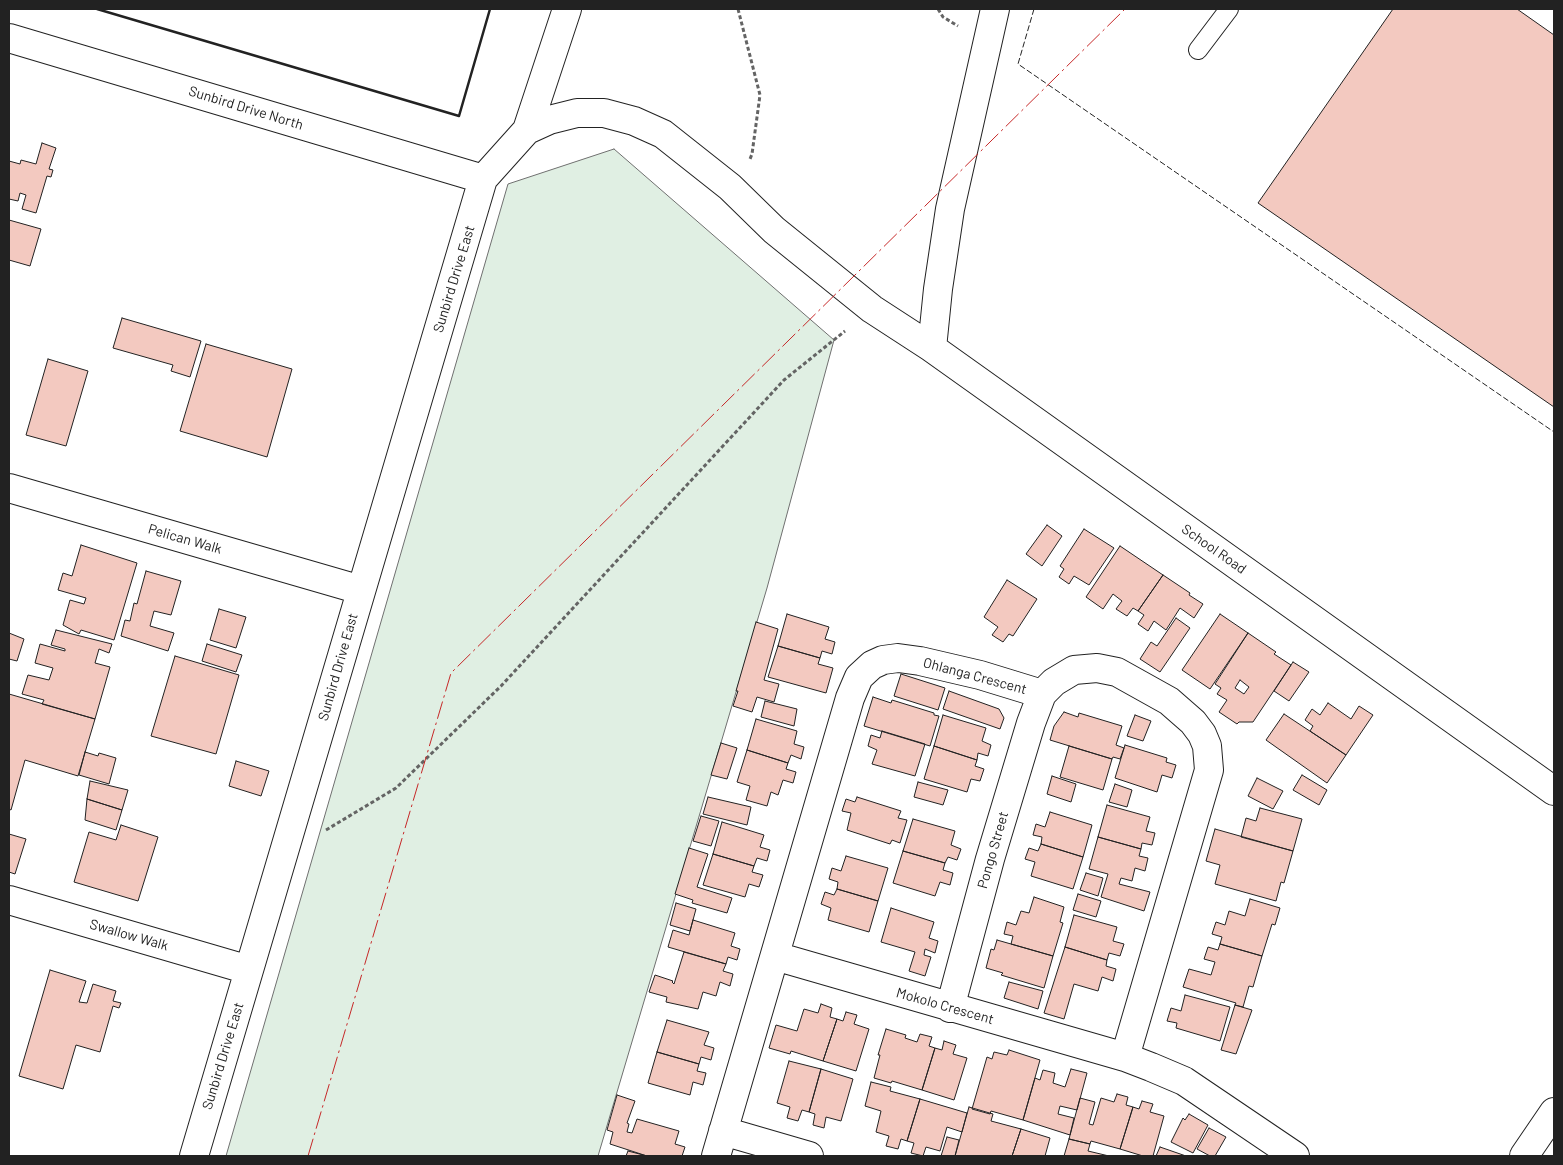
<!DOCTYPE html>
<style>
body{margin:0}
#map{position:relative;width:1563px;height:1165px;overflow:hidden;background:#fff;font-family:Barlow,sans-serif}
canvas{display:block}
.frame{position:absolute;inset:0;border:10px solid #222;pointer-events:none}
</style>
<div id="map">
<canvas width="1563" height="1165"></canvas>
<div class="frame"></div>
</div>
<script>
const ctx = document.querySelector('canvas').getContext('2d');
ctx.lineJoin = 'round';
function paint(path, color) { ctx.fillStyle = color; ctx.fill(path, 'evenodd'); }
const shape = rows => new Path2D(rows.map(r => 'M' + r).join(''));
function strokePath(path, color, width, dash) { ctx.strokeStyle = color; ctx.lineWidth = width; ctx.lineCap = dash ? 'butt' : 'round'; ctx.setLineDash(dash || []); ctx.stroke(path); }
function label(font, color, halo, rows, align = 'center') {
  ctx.font = font + ' Barlow,sans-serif'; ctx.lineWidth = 4; ctx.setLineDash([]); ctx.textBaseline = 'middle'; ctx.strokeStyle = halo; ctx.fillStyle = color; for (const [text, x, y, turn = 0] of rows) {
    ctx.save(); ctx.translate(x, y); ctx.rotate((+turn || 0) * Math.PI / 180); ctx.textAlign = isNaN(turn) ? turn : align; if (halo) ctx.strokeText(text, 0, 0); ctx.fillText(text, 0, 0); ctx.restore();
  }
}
const green = shape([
 [614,149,834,340,767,588,598,1156,226,1156,508,184,614,149]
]);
paint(green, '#e0efe3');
strokePath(green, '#6f6f6f', 1);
const building = shape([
 [1393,9,1517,9,1554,35,1554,407,1258,203,1393,9],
 [42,143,56,148,49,169,53,170,51,177,47,176,36,213,22,209,26,195,20,193,18,201,9,199,9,161,20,164,21,160,36,164,42,143],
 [9,220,41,229,30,266,9,260,9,220],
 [122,318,201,341,190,377,171,371,173,365,113,348,122,318],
 [206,344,292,369,267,457,180,431,206,344],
 [48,359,88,371,66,446,26,435,48,359],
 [1047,525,1062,536,1042,566,1026,554,1047,525],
 [1084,529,1114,548,1089,585,1074,576,1069,584,1059,577,1064,569,1060,566,1084,529],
 [81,545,137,563,114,640,81,630,79,634,63,625,70,600,84,604,86,598,58,590,63,573,72,576,81,545],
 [1120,546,1163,575,1138,611,1133,608,1127,616,1116,609,1122,601,1113,594,1103,609,1086,597,1120,546],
 [146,571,181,581,171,615,154,611,150,626,174,633,168,651,121,636,125,620,130,621,134,603,137,604,146,571],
 [1163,575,1190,593,1189,595,1203,604,1194,618,1180,608,1166,630,1154,621,1148,631,1138,624,1144,615,1138,611,1163,575],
 [1007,580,1037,599,1013,636,1009,634,1003,642,992,635,998,627,984,617,1007,580],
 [219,609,246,617,236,648,210,640,219,609],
 [787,614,829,627,825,639,835,642,832,654,822,651,820,658,778,646,787,614],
 [1220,614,1248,633,1210,689,1182,670,1220,614],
 [1176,618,1190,628,1160,672,1140,659,1151,642,1157,646,1176,618],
 [756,622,778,629,764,680,779,684,774,702,757,697,752,712,733,706,738,691,736,691,756,622],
 [56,630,112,644,109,653,99,649,95,663,110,667,95,719,42,704,44,700,22,694,28,675,49,680,53,668,35,663,40,644,65,651,65,649,51,645,56,630],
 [9,633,24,639,17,661,9,659,9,633],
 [1248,633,1276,652,1274,654,1291,665,1253,722,1239,722,1237,724,1219,712,1227,700,1217,694,1221,688,1215,684,1248,633],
 [1240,680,1249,687,1244,694,1235,688,1240,680],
 [207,644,242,655,236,672,202,661,207,644],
 [778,646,820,658,818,664,833,668,826,693,768,677,778,646],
 [175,656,239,675,216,754,151,736,175,656],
 [1293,662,1309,672,1289,701,1274,691,1293,662],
 [901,674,945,688,938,710,894,696,901,674],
 [949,691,999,709,1004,718,1000,729,943,709,949,691],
 [9,694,95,719,78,776,25,760,11,810,9,809,9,694],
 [873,697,891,703,892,700,934,713,934,715,939,716,930,746,864,726,873,697],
 [765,701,797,709,794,726,761,717,765,701],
 [1328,703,1351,719,1359,706,1373,715,1346,755,1310,731,1313,726,1305,720,1312,709,1320,715,1328,703],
 [1064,712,1078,717,1079,713,1122,726,1116,745,1124,748,1120,759,1113,757,1112,759,1050,740,1054,726,1064,712],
 [1284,714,1346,755,1327,783,1266,740,1284,714],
 [943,715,986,728,982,741,991,745,988,756,978,753,977,760,934,746,943,715],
 [1135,715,1151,721,1143,741,1127,736,1135,715],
 [756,719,797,731,794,744,804,747,801,759,791,755,788,763,747,750,756,719],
 [882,731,925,744,915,776,872,764,877,750,868,746,871,735,880,738,882,731],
 [721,743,737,748,727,779,711,775,721,743],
 [1125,745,1167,758,1166,762,1176,765,1172,778,1162,775,1157,792,1115,778,1125,745],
 [934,746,977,760,975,766,984,769,980,781,971,779,967,792,924,779,934,746],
 [1069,746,1112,759,1103,790,1060,777,1069,746],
 [747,750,788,763,786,769,796,772,793,783,783,780,778,795,771,792,767,806,746,800,750,786,737,782,747,750],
 [85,752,98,756,99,753,116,758,109,784,79,775,85,752],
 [236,761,269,771,261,796,229,786,236,761],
 [1302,775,1327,790,1319,805,1293,790,1302,775],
 [1052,776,1076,784,1071,802,1047,794,1052,776],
 [1257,778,1283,791,1273,809,1248,796,1257,778],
 [90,781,128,790,122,810,87,799,90,781],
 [918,782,948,790,943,805,914,797,918,782],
 [1115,784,1132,790,1127,807,1109,802,1115,784],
 [708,797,751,807,747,825,703,814,708,797],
 [857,797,901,811,898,818,907,820,900,843,892,840,890,844,847,830,851,813,842,811,846,799,855,802,857,797],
 [87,799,122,810,116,830,85,820,87,799],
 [1107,805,1150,817,1146,831,1155,833,1152,845,1142,843,1141,849,1098,837,1107,805],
 [1260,808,1302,819,1293,851,1241,837,1246,818,1256,821,1260,808],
 [1050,812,1092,825,1083,857,1041,844,1042,837,1033,835,1036,824,1045,827,1050,812],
 [701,816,719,821,711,846,693,841,701,816],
 [913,819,955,831,951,845,961,849,957,860,948,857,945,863,903,851,913,819],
 [722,822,764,835,760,847,770,850,767,861,757,858,754,866,713,854,722,822],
 [121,825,158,837,138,901,74,882,89,832,116,840,121,825],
 [1215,829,1293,851,1284,883,1281,882,1276,901,1215,884,1220,865,1206,861,1215,829],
 [9,834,26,839,15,874,9,872,9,834],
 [1098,837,1141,849,1139,856,1148,858,1145,871,1135,868,1132,881,1121,878,1119,884,1150,892,1144,911,1101,897,1108,874,1089,869,1098,837],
 [1041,844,1083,857,1073,889,1031,876,1035,862,1025,859,1029,848,1038,851,1041,844],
 [689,848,708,854,697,887,732,898,727,913,692,903,693,900,675,894,689,848],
 [903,851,945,863,943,870,953,873,950,885,940,882,935,896,893,883,903,851],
 [713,854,754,866,752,872,763,875,759,887,749,884,745,897,703,885,713,854],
 [846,856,888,868,878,901,837,889,838,882,829,879,832,868,841,871,846,856],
 [1086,873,1103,878,1098,896,1080,890,1086,873],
 [837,889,878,901,869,932,828,920,831,908,821,904,825,892,834,895,837,889],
 [1078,894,1101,901,1096,917,1073,910,1078,894],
 [1034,897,1064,907,1060,922,1063,923,1053,956,1011,944,1013,936,1004,934,1007,922,1016,925,1021,911,1029,913,1034,897],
 [1250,899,1280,908,1275,925,1272,924,1262,956,1220,944,1222,937,1212,934,1216,922,1225,925,1229,911,1245,916,1250,899],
 [676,903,696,909,690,931,670,925,676,903],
 [891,908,934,922,929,938,938,941,935,953,925,949,924,955,931,957,925,976,909,971,915,952,881,942,891,908],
 [1074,915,1117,927,1113,941,1124,944,1120,956,1109,953,1107,960,1065,947,1074,915],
 [693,920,735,933,731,946,740,949,737,960,728,957,726,964,668,947,673,930,689,935,693,920],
 [997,940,1053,956,1044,988,1001,975,1003,973,986,968,991,949,994,950,997,940],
 [1220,944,1262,956,1253,987,1249,986,1243,1007,1235,1005,1236,1003,1183,987,1189,969,1211,975,1215,962,1204,959,1208,947,1218,950,1220,944],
 [1065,947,1107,960,1106,966,1116,969,1113,981,1102,977,1098,991,1074,984,1064,1019,1044,1013,1065,947],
 [684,952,726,964,723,971,733,974,730,986,720,982,716,996,703,992,698,1009,666,1002,667,997,649,992,655,975,673,981,672,982,674,984,684,952],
 [50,970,86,981,79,1002,87,1003,93,984,116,991,113,1001,121,1003,119,1008,113,1006,100,1052,76,1045,63,1089,19,1076,50,970],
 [1009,982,1043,991,1038,1009,1004,998,1009,982],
 [1185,995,1230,1007,1220,1041,1176,1028,1177,1023,1167,1021,1171,1008,1181,1011,1185,995],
 [821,1004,832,1008,830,1017,837,1019,823,1061,791,1051,790,1054,769,1048,776,1025,797,1031,804,1009,818,1013,821,1004],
 [1235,1005,1252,1010,1236,1054,1221,1050,1235,1005],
 [846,1012,857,1015,854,1024,869,1029,856,1071,823,1061,837,1019,843,1021,846,1012],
 [667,1020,709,1032,704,1045,714,1048,711,1060,701,1057,699,1064,657,1052,667,1020],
 [886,1029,906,1035,905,1038,917,1042,920,1034,932,1037,929,1046,935,1048,922,1090,892,1081,891,1083,874,1078,880,1055,878,1055,886,1029],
 [944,1041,956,1045,953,1054,967,1058,954,1100,922,1090,935,1048,942,1050,944,1041],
 [1009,1050,1040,1060,1023,1120,991,1111,990,1114,972,1109,987,1057,992,1059,994,1052,1007,1055,1009,1050],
 [657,1052,699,1064,697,1071,706,1073,703,1085,693,1082,690,1095,648,1083,657,1052],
 [789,1061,821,1069,809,1112,802,1110,798,1121,787,1118,790,1107,777,1103,789,1061],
 [821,1069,853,1079,841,1121,826,1117,824,1128,813,1125,815,1114,809,1112,821,1069],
 [1071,1069,1087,1073,1077,1110,1060,1106,1058,1114,1074,1118,1070,1135,1023,1120,1035,1078,1040,1080,1043,1070,1055,1073,1053,1083,1065,1087,1071,1069],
 [871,1082,891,1087,890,1091,920,1099,907,1141,901,1139,898,1149,886,1146,889,1136,876,1132,881,1111,865,1106,871,1082],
 [1117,1094,1128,1097,1126,1105,1133,1107,1120,1149,1091,1141,1090,1144,1069,1139,1080,1098,1095,1102,1089,1124,1093,1125,1101,1098,1114,1102,1117,1094],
 [617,1095,635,1101,627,1123,629,1124,627,1132,632,1133,637,1119,679,1131,675,1144,685,1147,682,1156,647,1156,610,1144,613,1132,607,1130,617,1095],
 [920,1099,967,1113,962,1132,947,1127,940,1151,926,1147,923,1156,911,1153,914,1143,907,1141,920,1099],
 [1142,1101,1153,1104,1150,1112,1164,1116,1153,1156,1143,1156,1120,1149,1133,1107,1139,1109,1142,1101],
 [969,1107,993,1114,991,1121,1021,1129,1012,1156,955,1156,969,1107],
 [1189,1114,1208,1125,1193,1153,1171,1142,1183,1118,1185,1120,1189,1114],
 [1209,1128,1226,1137,1215,1156,1210,1156,1197,1149,1209,1128],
 [1021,1129,1050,1138,1045,1156,1012,1156,1021,1129],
 [947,1137,959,1140,955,1156,941,1156,947,1137],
 [1069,1139,1090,1144,1088,1151,1109,1156,1064,1156,1069,1139],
 [1160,1147,1186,1156,1156,1156,1160,1147],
 [628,1151,647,1156,626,1156,628,1151]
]);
paint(building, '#f3c9c0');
strokePath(building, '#222', 1);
const service = shape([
 [1198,50,1229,9]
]);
const minor = shape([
 [9,38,483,179],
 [527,130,567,9],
 [932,348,938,289,950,209,995,9],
 [9,488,361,590],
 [9,900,249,970],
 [775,956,1125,1057,1151,1067,1184,1081,1295,1156],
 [950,1008,990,859,1031,723,1042,694],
 [723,1131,809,1156],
 [194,1156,483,179,527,130,549,120,577,113,604,113,634,121,663,134,730,187,774,230,872,309,932,348,1554,791],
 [716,1156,850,698,859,677,872,665,883,660,898,658,920,661,980,675,1042,694,1054,682,1074,670,1097,668,1117,672,1169,701,1193,722,1202,734,1207,746,1209,770,1125,1057],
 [1524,1156,1554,1112]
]);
strokePath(service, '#222', 20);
strokePath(minor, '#222', 30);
strokePath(shape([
 [738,9,760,95,752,154,750,159],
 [938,9,943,17,958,26],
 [326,830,396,788,501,686,784,380,845,331]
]), '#646464', 3, [4, 2.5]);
strokePath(service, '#fff', 18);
strokePath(minor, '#fff', 28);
strokePath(shape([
 [1034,9,1018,64,1554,432]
]), '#222', 1, [6, 2.5]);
strokePath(shape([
 [97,9,459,116,490,9]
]), '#222', 2.5);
strokePath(shape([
 [308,1156,451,673,1125,9]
]), '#c62828', 1, [18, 4, 2.5, 4]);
label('14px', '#222', '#fff', [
 ["Sunbird Drive North",246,108,17],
 ["Sunbird Drive East",454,279,-73],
 ["Pelican Walk",185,539,16],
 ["School Road",1214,549,35],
 ["Sunbird Drive East",338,667,-74],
 ["Ohlanga Crescent",975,676,15],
 ["Pongo Street",993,850,-74],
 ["Swallow Walk",129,935,16],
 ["Mokolo Crescent",945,1006,16],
 ["Sunbird Drive East",223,1056,-73]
]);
</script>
